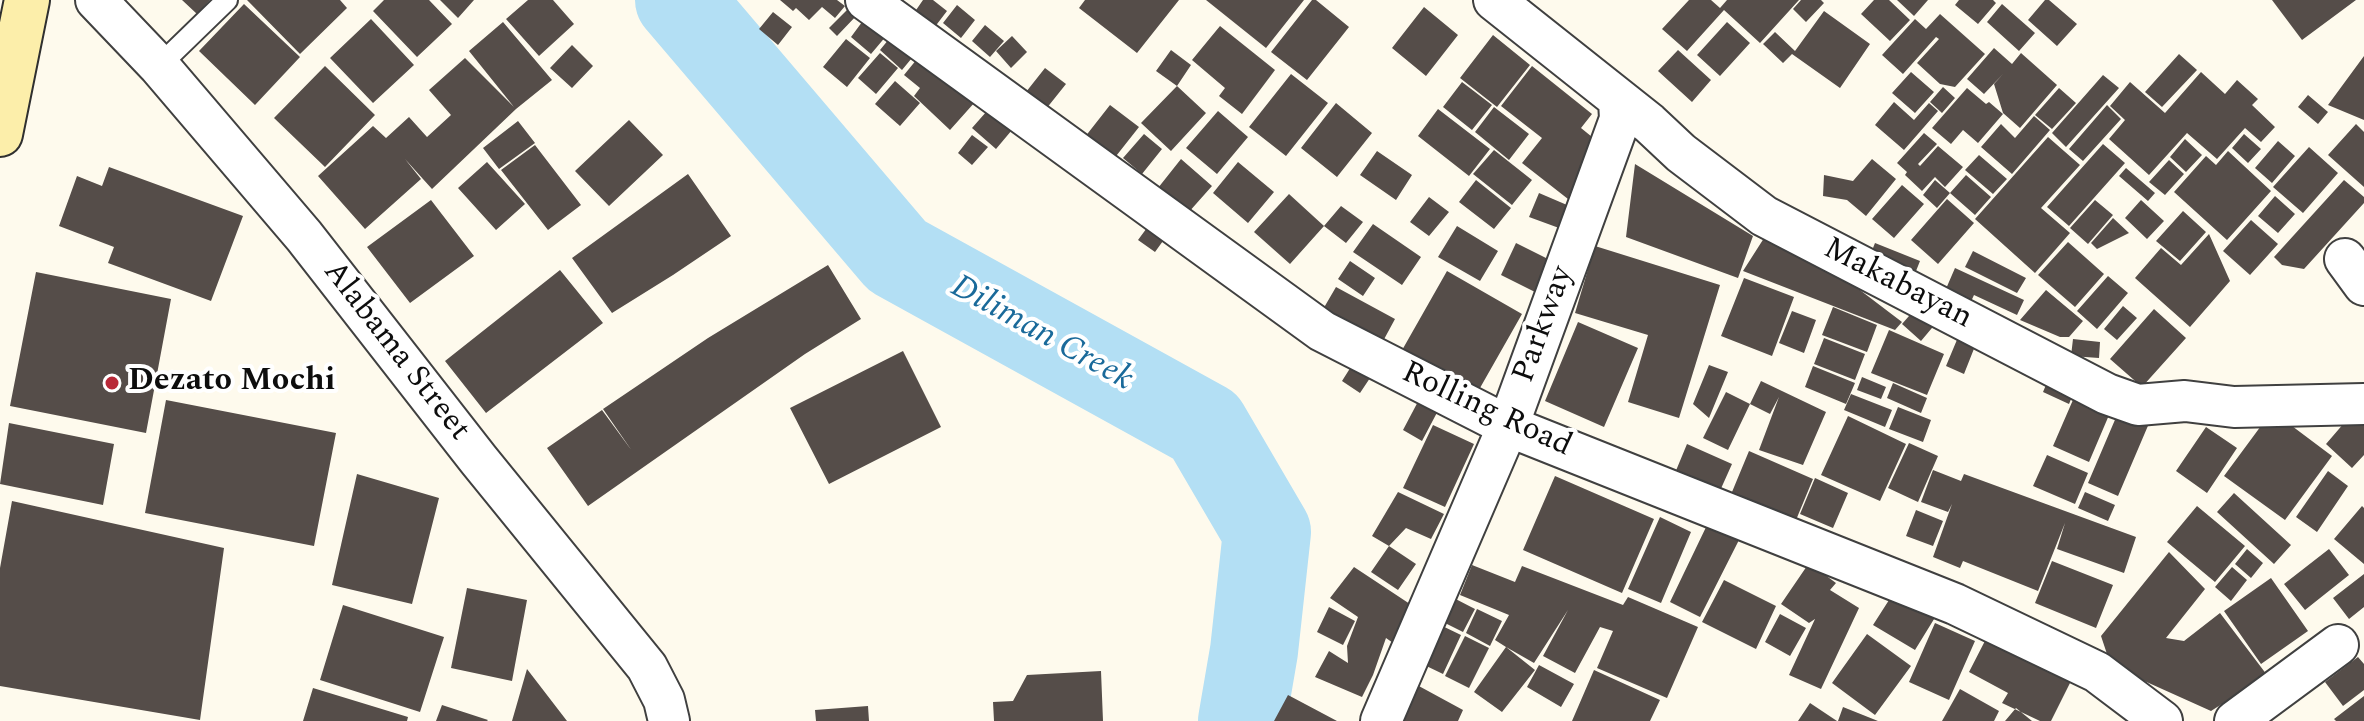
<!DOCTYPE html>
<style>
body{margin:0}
canvas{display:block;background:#fefaed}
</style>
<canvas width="2364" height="721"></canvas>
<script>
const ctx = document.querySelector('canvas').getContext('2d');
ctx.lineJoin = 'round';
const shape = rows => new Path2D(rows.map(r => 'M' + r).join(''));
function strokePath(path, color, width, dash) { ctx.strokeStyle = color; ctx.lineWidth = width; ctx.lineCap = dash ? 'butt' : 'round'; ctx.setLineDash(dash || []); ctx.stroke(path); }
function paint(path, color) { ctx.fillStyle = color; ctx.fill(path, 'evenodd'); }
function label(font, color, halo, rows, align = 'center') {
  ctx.font = font + ' Spectral,serif'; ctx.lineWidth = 8; ctx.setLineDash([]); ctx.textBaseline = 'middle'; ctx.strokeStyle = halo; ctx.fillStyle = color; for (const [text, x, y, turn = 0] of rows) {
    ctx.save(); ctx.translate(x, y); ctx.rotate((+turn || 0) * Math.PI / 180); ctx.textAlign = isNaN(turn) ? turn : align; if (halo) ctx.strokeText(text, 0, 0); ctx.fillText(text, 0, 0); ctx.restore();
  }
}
strokePath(shape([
 [679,0,897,256,1205,426,1267,532,1254,651,1242,721]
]), '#b3dff4', 88);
paint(shape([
 [182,0,210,0,197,14],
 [247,0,340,0,347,8,300,54],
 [384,0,429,0,452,24,417,57,373,11],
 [440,0,474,0,458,18],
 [528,0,553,0,574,24,539,56,506,19],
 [780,0,837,0,845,6,835,18,822,7,809,20,796,8,793,11],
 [923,0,933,0,947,11,934,28,914,13],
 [1085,0,1179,0,1137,53,1079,8],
 [1206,0,1304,0,1266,48],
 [1312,0,1316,0,1349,27,1307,80,1271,52],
 [1689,0,1711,0,1720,8,1727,0,1799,0,1760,43,1724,10,1687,51,1662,29],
 [1801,0,1821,0,1824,3,1806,22,1793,9],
 [1874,0,1889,0,1910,20,1890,41,1861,14],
 [1897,0,1928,0,1914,16],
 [1959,0,1993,0,1996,3,1978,24,1955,5],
 [2045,0,2049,0,2077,24,2057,46,2028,20],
 [2272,0,2356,0,2302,40],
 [244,4,300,57,255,105,199,51],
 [2002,4,2035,33,2019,51,1987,22],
 [957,5,975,20,961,38,943,23],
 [850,7,858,14,837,36,829,28],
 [1424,7,1458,35,1426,76,1392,48],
 [1824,11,1870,44,1840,88,1792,54,1783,63,1763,44,1775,32,1795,51],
 [773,12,792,27,778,45,759,29],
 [1940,14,1985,54,1955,87,1940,84,1917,63,1939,39,1936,37,1903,74,1882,55,1915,19,1926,29],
 [865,18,887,35,871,54,851,37],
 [371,19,414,65,373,103,330,58],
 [503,22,552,80,516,109,432,189,405,159,421,179,365,229,318,176,373,126,386,138,409,117,427,137,451,115,429,90,465,58,514,107,469,51],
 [1727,22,1750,43,1720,76,1697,55],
 [985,25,1004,41,990,57,972,41],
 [1220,26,1275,70,1242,114,1219,96,1225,88,1192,60],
 [898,28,921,47,902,70,880,50],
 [1493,35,1530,65,1497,107,1460,78],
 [1012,36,1027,52,1011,68,996,51],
 [846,39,870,58,847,87,823,67],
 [572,45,593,66,572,88,550,68],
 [1994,48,2012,64,2021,53,2057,85,2020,128,2003,113,1994,84,2003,74,1984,94,1967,79],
 [1171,50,1191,65,1177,86,1206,113,1171,151,1141,123,1177,86,1156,71],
 [1678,50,1711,80,1692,102,1658,71],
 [880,53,898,68,876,94,858,78],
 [2179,54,2197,70,2162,107,2145,92],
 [2364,56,2364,120,2328,105],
 [917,59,975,102,950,130,914,96,920,88,904,75],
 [325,66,375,115,325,167,274,118],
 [1532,66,1592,114,1581,128,1597,141,1589,173,1568,199,1522,163,1542,138,1501,106],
 [1045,68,1066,84,1046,109,1026,92],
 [1911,72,1934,92,1915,113,1892,93],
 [2201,72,2225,94,2237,80,2258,99,2252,105,2275,127,2261,142,2245,128,2217,159,2187,133,2149,175,2109,139,2125,120,2110,106,2130,82,2165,113],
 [1291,74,1328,103,1286,156,1249,127],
 [2103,75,2119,88,2066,147,2052,133],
 [895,81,920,103,900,126,875,104],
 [1462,82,1492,105,1472,130,1443,107],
 [1943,87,1955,98,1942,113,1930,102],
 [1967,88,1986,104,1989,102,2003,114,1978,143,1963,130,1951,144,1932,128],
 [2059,88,2076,103,2052,129,2035,115],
 [2308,95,2328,112,2318,124,2298,107],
 [1894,102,1914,120,1929,103,1938,111,1904,150,1875,125],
 [994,103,1017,124,996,149,972,128],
 [1336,103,1372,133,1337,177,1301,148],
 [1110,105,1139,127,1109,165,1081,142],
 [2107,105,2121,119,2083,161,2069,149],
 [1494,107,1529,134,1509,160,1475,132],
 [1438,109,1490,149,1469,176,1418,136],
 [1218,111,1248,137,1217,174,1186,148],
 [2034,116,2050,130,2012,174,1981,147,2001,124,2015,138],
 [629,120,663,155,609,206,575,171],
 [518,121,535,143,499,169,483,148],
 [2356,124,2364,132,2364,187,2328,155],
 [1924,133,1937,144,1918,164,1920,166,1938,146,1963,167,1945,187,1935,177,1922,191,1905,175,1907,172,1897,163],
 [1144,134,1162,149,1142,174,1123,158],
 [2244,134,2261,149,2248,163,2232,148],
 [972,135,988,147,972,165,958,153],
 [2048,137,2080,165,2041,208,2070,233,2035,273,1975,219],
 [2185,139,2202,155,2186,172,2170,157],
 [2278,141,2295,156,2272,183,2255,168],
 [2103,144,2125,163,2069,226,2047,207],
 [535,145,581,205,548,230,501,170],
 [2309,147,2338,173,2303,213,2273,187],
 [1494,150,1532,180,1512,205,1473,174],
 [1377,151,1412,175,1396,200,1360,175],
 [2228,151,2271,191,2227,240,2174,192,2206,156,2216,165],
 [1979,155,2007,179,1993,194,1965,170],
 [1181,159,1212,186,1188,213,1158,188],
 [1872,159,1896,179,1866,216,1847,200,1823,196,1824,175,1853,181],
 [2169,160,2184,174,2165,195,2149,182],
 [487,162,525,204,496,230,458,188],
 [1238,162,1274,192,1248,223,1213,193],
 [1635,164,1753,236,1738,278,1626,237],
 [109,167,243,216,211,301,108,263,114,247,59,226,77,176,102,186],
 [2126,168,2155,193,2148,201,2119,176],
 [688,174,731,236,673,275,612,313,572,258],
 [1966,175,1991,197,1975,215,1950,193],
 [1476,180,1511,208,1494,229,1459,202],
 [1935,180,1950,193,1937,208,1923,195],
 [2344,180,2364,197,2364,203,2304,269,2282,265,2274,257],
 [1902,185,1924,204,1894,238,1872,219],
 [1539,193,1567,205,1559,228,1529,217],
 [1289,194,1324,226,1290,264,1254,232],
 [2275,196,2295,214,2278,233,2258,216],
 [1429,197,1449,212,1429,236,1410,222],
 [1947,199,1974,223,1938,264,1911,240],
 [431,200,474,256,410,303,367,247],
 [2095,200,2113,215,2088,244,2070,228],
 [2141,200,2164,221,2147,239,2125,218],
 [1341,206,1363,222,1346,243,1324,226],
 [2183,211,2206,232,2180,261,2156,241],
 [2113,218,2129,233,2097,249,2091,243],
 [2251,220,2278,244,2250,275,2223,251],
 [1152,221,1168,234,1155,252,1138,240],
 [1373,224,1421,257,1402,285,1353,252],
 [1773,224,1902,322,1895,330,1743,271],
 [1457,226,1498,251,1480,281,1438,257],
 [2209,234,2230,281,2190,327,2135,278,2161,248,2181,265],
 [2068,242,2104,274,2075,307,2038,275],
 [1516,243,1550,260,1535,292,1501,275],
 [1875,243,1920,261,1914,276,1869,258],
 [1595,246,1720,285,1679,418,1628,402,1648,335,1575,313],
 [1973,251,2026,278,2017,293,1965,267],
 [1350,261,1375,278,1363,296,1338,279],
 [828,265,861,319,805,354,588,506,547,448,602,410,632,451,603,409,708,338],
 [1955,268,2024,300,2017,315,1974,295,1967,310,1942,298],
 [560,270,603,323,486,413,445,361],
 [1447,271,1522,314,1476,395,1401,352],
 [36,272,171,299,146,433,10,406],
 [2108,276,2128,293,2097,329,2077,311],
 [1744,278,1794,297,1772,356,1721,336],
 [1336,287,1395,319,1382,343,1322,311],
 [2046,290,2083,321,2069,337,2060,337,2020,320],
 [1923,300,1942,316,1921,341,1902,324],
 [2123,306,2137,318,2117,340,2104,329],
 [1833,307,1877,325,1867,352,1822,335],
 [2154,309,2186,338,2142,387,2110,359],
 [1792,311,1816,320,1804,353,1779,343],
 [1578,322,1638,348,1604,427,1545,401],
 [1964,323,1981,331,1964,374,1946,366],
 [1889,330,1944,354,1927,395,1871,373],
 [1824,338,1865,354,1855,380,1814,364],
 [2073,339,2100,342,2099,358,2071,356],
 [903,351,941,427,829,484,790,408],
 [1354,362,1372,375,1360,393,1342,381],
 [1709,365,1728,372,1709,418,1693,404],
 [1813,366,1855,383,1846,404,1805,387],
 [2053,368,2079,380,2069,404,2043,392],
 [1862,377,1886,387,1881,399,1857,390],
 [1761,381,1826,412,1803,465,1759,450,1779,397,1770,414,1750,404],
 [1893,383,1927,398,1921,413,1887,398],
 [2079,386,2115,401,2089,462,2053,446],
 [1726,392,1750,404,1728,450,1703,438],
 [1422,394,1441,405,1422,441,1403,430],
 [1851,394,1892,410,1885,427,1844,410],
 [166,400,336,433,314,546,145,513],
 [1898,407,1931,420,1923,442,1889,429],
 [2120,408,2150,421,2118,496,2088,483],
 [2357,408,2364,415,2364,455,2352,468,2326,444],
 [2272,411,2332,456,2285,520,2224,476],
 [1848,416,1906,444,1880,501,1821,475],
 [9,423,114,444,103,505,0,484],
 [1433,425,1474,444,1445,507,1403,488],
 [2206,427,2237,448,2207,493,2176,471],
 [1909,443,1938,456,1918,502,1888,488],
 [1687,444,1732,464,1719,493,1675,473],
 [1749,451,1813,479,1796,520,1732,492],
 [2047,455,2088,473,2075,504,2033,486],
 [1933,470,1961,481,1964,474,2136,537,2124,573,2057,549,2065,523,2038,591,1963,561,1960,568,1933,557,1952,504,1948,512,1921,502],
 [2328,471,2348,486,2317,532,2296,517],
 [357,474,439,498,412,604,332,585],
 [1555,476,1654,519,1622,593,1523,550],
 [1815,478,1848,493,1833,528,1800,514],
 [1398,492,1444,514,1431,539,1406,528,1389,546,1372,536],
 [2085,492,2115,505,2108,521,2078,508],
 [2234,493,2291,545,2274,564,2217,512],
 [12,501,224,548,200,720,0,686,0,568],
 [2197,506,2245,546,2215,582,2167,542],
 [2362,506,2364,508,2364,564,2334,539],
 [1916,510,1943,521,1933,546,1906,536],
 [1660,517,1691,532,1661,603,1628,589],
 [1708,523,1739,540,1700,617,1670,602],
 [1389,546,1416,564,1398,590,1371,572],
 [2247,549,2263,563,2251,578,2235,564],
 [2329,549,2349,575,2305,610,2284,584],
 [2169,552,2205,589,2166,638,2184,641,2220,613,2267,675,2211,711,2111,666,2101,636],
 [2052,561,2113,585,2096,628,2035,603],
 [1809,563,1836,583,1830,590,1859,608,1821,689,1789,675,1815,619,1809,623,1781,604],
 [1472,565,1515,582,1522,566,1623,605,1628,597,1698,627,1667,698,1597,668,1613,631,1600,627,1575,673,1543,656,1568,610,1534,663,1506,647,1535,670,1502,712,1474,692,1506,647,1495,640,1509,615,1460,595],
 [1354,567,1419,610,1396,645,1386,638,1373,675,1362,697,1315,677,1329,651,1348,663,1347,646,1358,617,1330,598],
 [2232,567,2247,580,2231,601,2215,587],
 [2364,574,2364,607,2349,619,2333,598],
 [2271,578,2308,631,2261,664,2224,611],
 [1724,580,1776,606,1756,649,1702,622],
 [1898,586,1939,611,1915,650,1873,625],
 [467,588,527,600,512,681,451,668],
 [1446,594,1475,609,1463,632,1435,618],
 [343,605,444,637,420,712,320,680],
 [1329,607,1355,621,1343,645,1317,632],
 [1477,609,1502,621,1490,646,1466,633],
 [1780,614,1806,628,1790,656,1765,642],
 [1434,622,1461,635,1443,674,1416,661],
 [1935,623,1975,641,1949,700,1909,682],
 [1867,634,1911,666,1875,715,1832,683],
 [1988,635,2072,679,2051,721,2040,721,2002,703,2008,693,1969,672],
 [1465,636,1489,648,1469,688,1445,676],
 [2358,657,2364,664,2364,690,2343,706,2325,682],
 [1539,665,1574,684,1561,707,1527,687],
 [527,669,567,721,512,721],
 [1594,670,1660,700,1650,721,1572,721],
 [1101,671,1103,721,994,721,993,702,1013,701,1027,675],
 [1417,685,1463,710,1458,721,1398,721],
 [313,688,408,717,407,721,303,721],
 [1960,689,1999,711,1994,721,1942,721],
 [1288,695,1337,721,1274,721],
 [2364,696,2364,721,2336,721,2334,719],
 [1810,703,1837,721,1798,721],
 [442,705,488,720,487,721,436,721],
 [868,706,869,721,816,721,815,710],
 [1843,707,1878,721,1838,721],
 [2016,708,2032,721,2005,721]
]), '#554d49');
const lane = shape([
 [159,66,227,0]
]);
const street = shape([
 [96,0,159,66,304,236,478,459,647,667,664,700,669,721],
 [866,0,1322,331,1508,426,1955,604,2097,672,2162,721],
 [1494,0,1649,123,1681,153,1764,216,2107,394,2138,405,2185,401,2234,407,2364,404],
 [2345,259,2364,285],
 [1381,721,1508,426,1620,119,1619,101],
 [2235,721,2338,645]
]);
const secondary = shape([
 [0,134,27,0]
]);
strokePath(lane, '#404040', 24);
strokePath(street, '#404040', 44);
strokePath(secondary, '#2f2f2f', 48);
strokePath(lane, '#fff', 20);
strokePath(street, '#fff', 40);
strokePath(secondary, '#fceeaa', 44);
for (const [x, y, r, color] of [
 [112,383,8,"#b82938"]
]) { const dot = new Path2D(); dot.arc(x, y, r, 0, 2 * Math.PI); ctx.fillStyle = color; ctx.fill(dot); strokePath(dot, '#fff', 3); }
label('32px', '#0d0d0d', '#fff', [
 ["Makabayan",1897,285,27],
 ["Parkway",1545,325,-70],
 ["Alabama Street",395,352,52],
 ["Rolling Road",1486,411,25]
]);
label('bold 32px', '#0d0d0d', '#fff', [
 ["Dezato Mochi",128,383]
], 'left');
label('italic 34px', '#1a6a9a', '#fff', [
 ["Diliman Creek",1041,335,29]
]);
</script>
